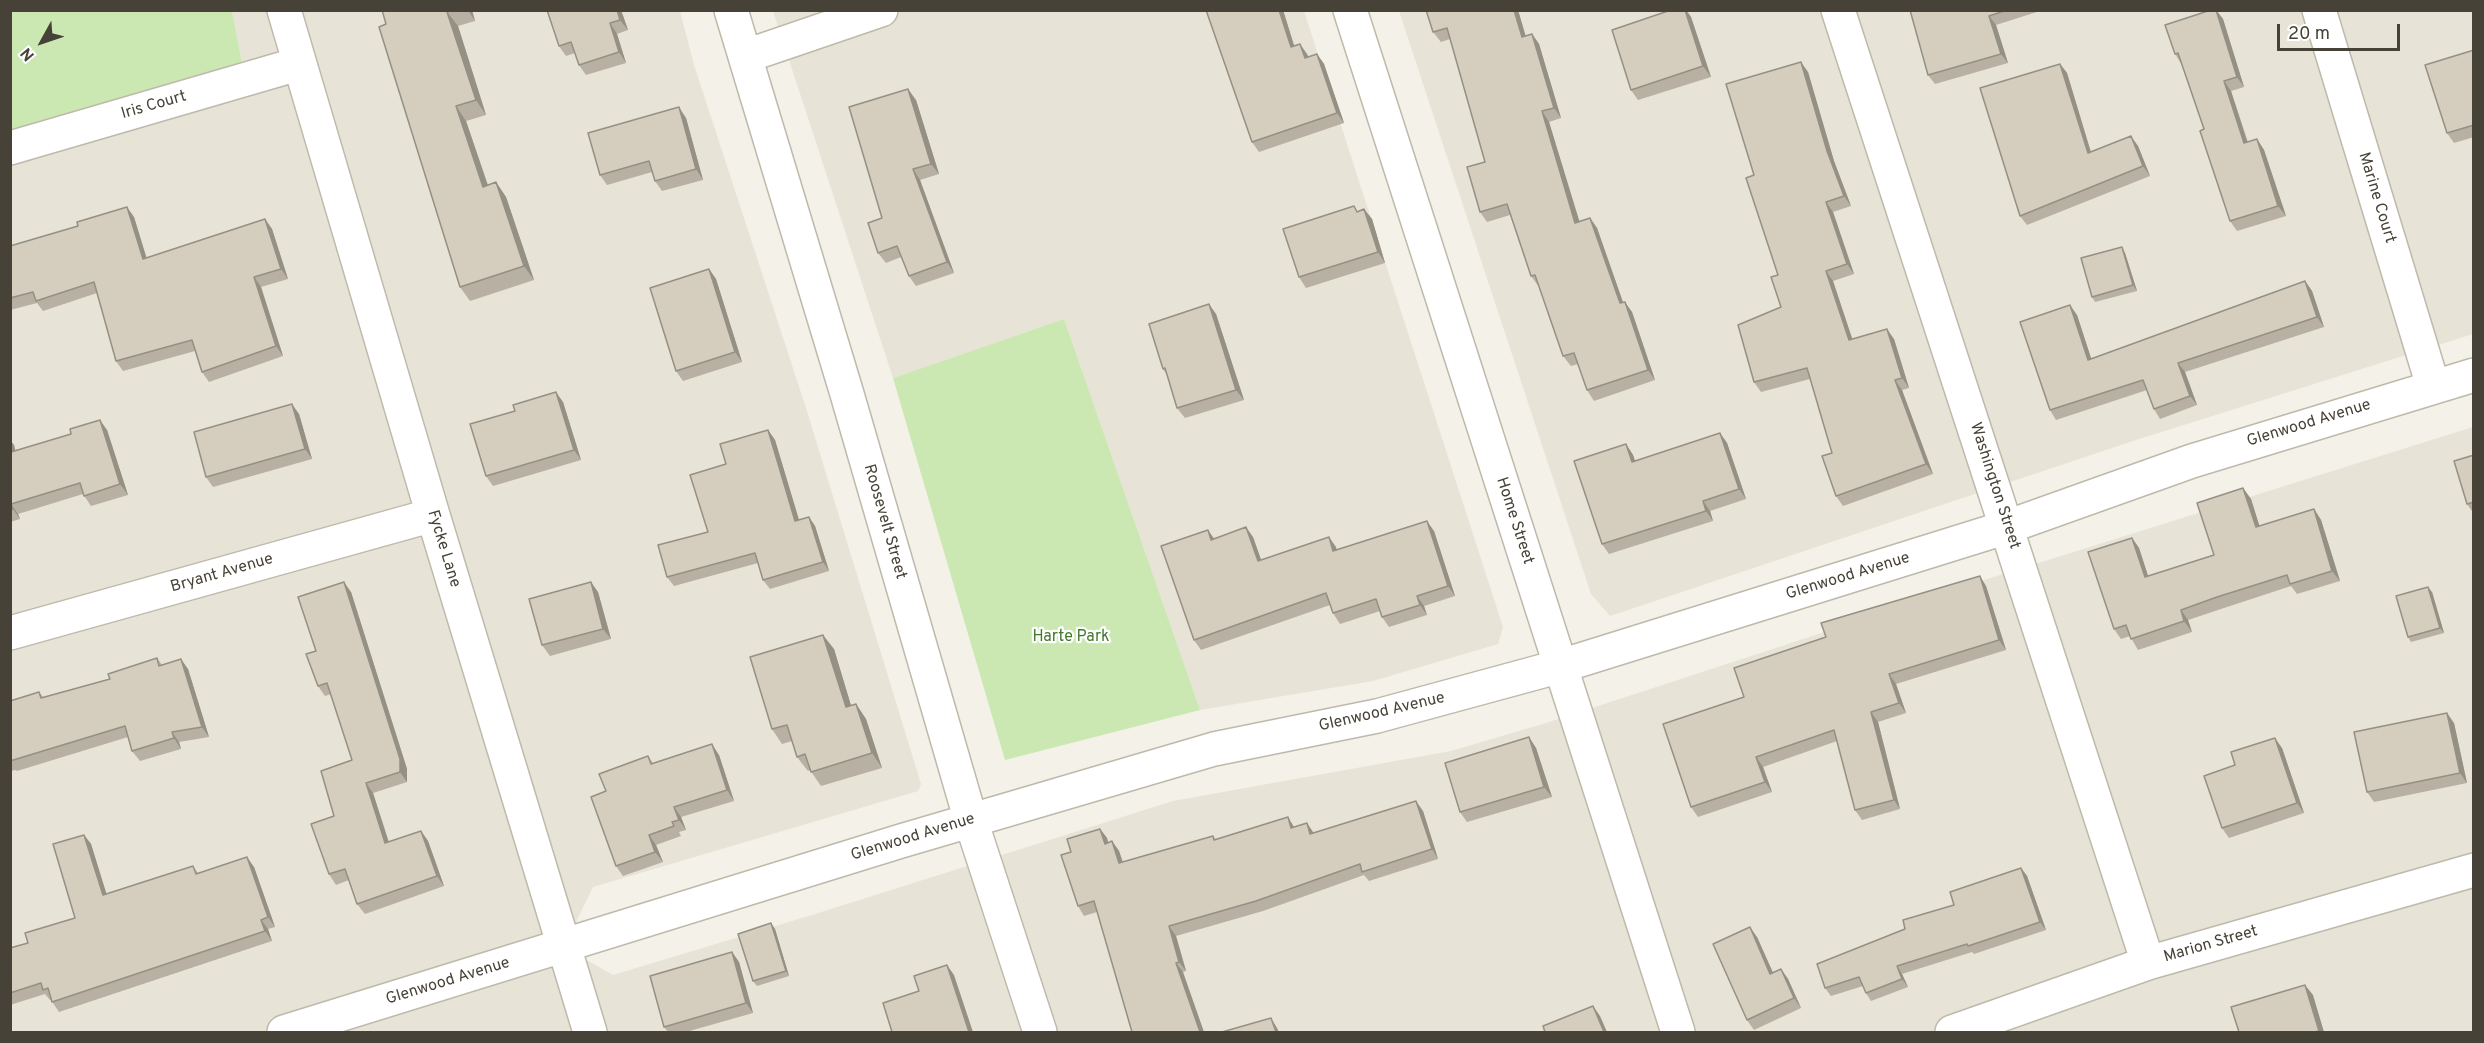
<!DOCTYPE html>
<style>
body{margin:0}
#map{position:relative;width:2484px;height:1043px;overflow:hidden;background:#f4f1e8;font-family:Overpass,sans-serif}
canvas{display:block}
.frame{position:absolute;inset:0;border:12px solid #474237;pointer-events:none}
.north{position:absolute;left:12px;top:12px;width:60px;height:60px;-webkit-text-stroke:4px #fff;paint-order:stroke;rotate:230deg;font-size:16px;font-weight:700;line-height:24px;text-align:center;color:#474237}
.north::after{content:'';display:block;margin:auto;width:21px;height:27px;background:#474237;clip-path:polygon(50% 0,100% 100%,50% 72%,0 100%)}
.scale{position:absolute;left:2277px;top:24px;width:123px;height:27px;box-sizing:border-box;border:3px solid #474237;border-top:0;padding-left:8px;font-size:18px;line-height:21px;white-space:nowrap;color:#474237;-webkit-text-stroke:4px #fff;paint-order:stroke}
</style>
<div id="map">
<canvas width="2484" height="1043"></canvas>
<div class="frame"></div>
<div class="north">N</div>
<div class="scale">20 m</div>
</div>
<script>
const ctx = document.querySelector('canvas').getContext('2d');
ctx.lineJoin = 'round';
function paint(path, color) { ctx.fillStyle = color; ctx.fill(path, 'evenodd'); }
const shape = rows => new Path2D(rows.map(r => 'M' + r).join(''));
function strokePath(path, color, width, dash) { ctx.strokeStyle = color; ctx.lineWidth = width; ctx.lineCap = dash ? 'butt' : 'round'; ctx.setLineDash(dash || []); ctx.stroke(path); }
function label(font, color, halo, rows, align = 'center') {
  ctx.font = font + ' Overpass,sans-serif'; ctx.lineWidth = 4.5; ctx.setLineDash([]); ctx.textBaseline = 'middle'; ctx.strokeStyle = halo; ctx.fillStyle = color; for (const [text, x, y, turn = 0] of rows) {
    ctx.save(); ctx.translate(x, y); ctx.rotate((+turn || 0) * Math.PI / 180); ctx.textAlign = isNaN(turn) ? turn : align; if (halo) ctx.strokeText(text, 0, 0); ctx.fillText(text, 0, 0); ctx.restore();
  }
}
paint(shape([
 [232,11,680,11,694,65,806,408,921,784,918,791,593,887,564,947,613,975,812,915,1173,801,1451,751,1546,723,1981,581,2473,427,2473,1032,11,1032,11,148,245,80],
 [773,11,1304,11,1503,627,1498,644,1373,681,1200,710,1064,319,893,378],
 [1399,11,2473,11,2473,334,2136,440,1610,616,1591,594]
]), '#e7e3d6');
paint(shape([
 [11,11,232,11,245,79,11,148],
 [1064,319,1200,710,1005,760,893,378]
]), '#cbe7b2');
const minor = shape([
 [284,10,433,515,590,1032],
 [731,10,847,394,971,821,1040,1032],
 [1350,10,1678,1032],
 [1838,10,2148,963],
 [2319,10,2433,386],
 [746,56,881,10],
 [10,148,298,64],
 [10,633,433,515],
 [284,1032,901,841,1214,749,1377,716,1561,666,2007,527,2192,461,2474,375],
 [1952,1032,2148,963,2474,870]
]);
strokePath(minor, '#bfb9ab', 36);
strokePath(minor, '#fff', 33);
paint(shape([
 [382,10,472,10,475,21,458,26,486,115,466,121,488,185,496,182,506,197,534,280,470,301,460,287],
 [547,10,621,10,628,30,617,34,626,63,586,75,579,65,575,53,566,56,559,46],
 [1283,10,1294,46,1307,54,1308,57,1317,54,1324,64,1344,123,1259,152,1252,142],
 [1426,10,1518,10,1525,36,1532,34,1539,44,1561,118,1549,122,1579,222,1590,218,1597,228,1623,302,1632,312,1655,380,1594,401,1587,390,1578,364,1571,366,1563,356,1539,287,1531,276,1510,215,1487,222,1480,212,1485,162,1450,39,1441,42,1433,32],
 [1671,10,1686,10,1691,17,1711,77,1638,100,1631,90],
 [1910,10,2043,10,1996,25,2008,63,1935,84,1928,75],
 [2211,10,2216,10,2223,19,2244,87,2231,91,2248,142,2257,139,2264,150,2286,216,2237,231,2230,221,2204,129,2182,65,2175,54],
 [2474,50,2474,137,2454,143,2447,133],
 [2060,64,2067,73,2091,152,2138,146,2150,176,2027,225,2020,216],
 [1808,72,1834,161,1851,206,1833,212,1854,274,1833,281,1852,339,1894,339,1909,388,1902,390,1933,474,1843,506,1836,496,1832,453,1810,379,1761,392,1754,382,1781,307,1778,275,1754,175],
 [916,100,939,174,920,180,954,273,916,286,909,276,901,257,886,263,878,253,882,218],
 [686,118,703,180,662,191,655,181,652,172,607,185,600,175],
 [1364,209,1372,219,1385,263,1306,288,1299,277,1358,211],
 [134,217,146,258,265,219,272,229,288,279,261,287,283,356,209,382,202,372,195,351,123,371,116,361,97,293,43,311,37,303,10,310,10,246],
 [2125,253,2137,291,2095,302,2092,297],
 [709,269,716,279,742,362,683,381,676,371],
 [2305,281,2312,291,2324,327,2185,372,2197,405,2160,419,2154,409,2147,390,2056,420,2050,410,2077,315,2091,359],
 [1216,314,1244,400,1185,418,1177,408,1167,375,1163,369],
 [563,402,581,460,493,486,486,476,515,411],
 [299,414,312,459,213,487,206,477],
 [107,430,128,495,91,506,83,494,18,514,20,519,10,522,10,440,14,445,15,450],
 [768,430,775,440,799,520,809,517,815,526,829,571,770,589,763,580,758,563,674,586,667,577,708,532,726,464],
 [1720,433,1727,443,1746,499,1710,511,1713,521,1609,554,1602,544,1626,444,1633,455,1635,461],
 [2474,455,2474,514,2467,504],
 [2243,488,2251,499,2259,526,2314,509,2321,520,2340,581,2297,594,2291,586,2224,608,2188,620,2192,632,2138,650,2130,636,2121,639,2114,629,2132,538,2139,548,2148,576,2214,555],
 [1434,531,1455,596,1424,606,1427,615,1389,627,1382,617,1380,611,1340,624,1333,613,1330,605,1201,650,1194,640,1214,539,1253,537,1261,560,1336,547,1336,550],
 [1986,586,2006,650,1896,684,1906,713,1878,722,1900,809,1862,820,1855,810,1837,741,1763,767,1772,792,1698,817,1691,807,1744,697],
 [351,592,407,769,407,782,373,793,389,842,421,831,428,841,444,886,365,914,357,904,349,880,336,885,329,874,334,816,352,760,331,694,325,696,318,686,316,651],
 [598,592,611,639,550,656,542,645],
 [2432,592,2444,633,2411,642,2408,637],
 [834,649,851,706,856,704,866,719,882,768,821,786,810,770,808,771,797,757,792,741,782,744,772,729],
 [157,658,162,665,188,669,209,737,179,742,181,749,140,761,132,751,128,737,17,771,16,770,10,771,10,701,39,692,43,697,110,679],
 [2454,723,2467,783,2374,802,2367,792],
 [1529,737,1536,748,1552,797,1467,822,1460,812],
 [2282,748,2304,813,2229,838,2222,828,2235,765],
 [719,755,734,801,681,817,686,830,679,832,681,836,656,845,663,862,623,876,616,866,606,791,648,756,653,763],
 [1423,811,1438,859,1369,881,1364,875,1263,911,1176,936,1186,971,1183,972,1097,912,1084,916,1078,906,1071,852,1100,829,1107,838,1108,843,1112,841,1119,851,1123,862,1213,836,1216,840,1294,827,1314,833],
 [84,835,91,844,106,894,193,866,198,873,254,867,275,927,268,929,272,941,59,1012,51,1000,50,1000,45,994,10,1005,10,948,28,943,75,918],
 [2021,868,2027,876,2046,930,1974,954,1972,952,1902,974,1908,987,1871,1001,1866,993,1863,986,1831,996,1825,988,1905,929,1954,905],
 [775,929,789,976,757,986,753,981],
 [1757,937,1773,973,1781,969,1788,979,1801,1008,1754,1030,1747,1020],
 [732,952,739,962,753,1013,686,1032,668,1032,664,1027]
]), '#b7b0a3');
paint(shape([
 [468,10,472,10,475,21],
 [617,10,621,10,628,30,620,20],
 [1279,10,1283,10,1298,58,1291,47],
 [1514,10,1518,10,1529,47,1522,37],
 [1685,10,1686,10,1691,17,1711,77,1703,66],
 [2216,10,2223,19,2244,87,2237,77],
 [447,12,458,26,486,115,476,100],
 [1989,16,1996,25,2008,63,2001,54],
 [610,23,617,34,626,63,619,52],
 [1532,34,1539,44,1561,118,1554,108],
 [1300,44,1307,54,1312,68,1305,58],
 [1317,54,1324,64,1344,123,1337,113],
 [1801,62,1808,72,1834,161,1851,206,1844,196,1827,151],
 [2060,64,2067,73,2094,163,2088,153],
 [2224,81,2231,91,2251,154,2244,143],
 [908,89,916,100,939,174,931,164],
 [456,106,466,121,493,201,483,187],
 [679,107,686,118,703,180,696,169],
 [1542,111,1549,122,1583,233,1575,223],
 [2131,136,2138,146,2150,176,2143,166],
 [2257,139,2264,150,2286,216,2278,206],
 [913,169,920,180,954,273,947,262],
 [496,182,506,197,534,280,524,266],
 [1826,202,1833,212,1854,274,1847,264],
 [127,207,134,217,150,269,143,259],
 [1364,209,1372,219,1385,263,1378,252],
 [1590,218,1597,228,1627,314,1620,303],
 [265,219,272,229,288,279,281,269],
 [2122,247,2125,253,2137,291,2133,285],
 [709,269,716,279,742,362,735,352],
 [1826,271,1833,281,1856,350,1849,340],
 [254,277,261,287,283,356,276,346],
 [2305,281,2312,291,2324,327,2317,317],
 [1625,302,1632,312,1655,380,1648,370],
 [1209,304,1216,314,1244,400,1236,390],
 [2070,305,2077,315,2095,370,2088,360],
 [1887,329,1894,339,1909,388,1902,378],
 [2178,363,2185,372,2197,405,2190,396],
 [1895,380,1902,390,1933,474,1926,464],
 [556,392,563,402,581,460,574,450],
 [292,404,299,414,312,459,305,449],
 [100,420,107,430,128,495,120,484],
 [768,430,775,440,802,530,795,521],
 [1720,433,1727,443,1746,499,1739,489],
 [10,440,14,445,18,462,10,450],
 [1626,444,1633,455,1639,472,1632,462],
 [2243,488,2251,499,2263,537,2256,527],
 [1703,501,1710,511,1713,521,1706,511],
 [11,504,18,514,20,519,13,509],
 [2314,509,2321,520,2340,581,2332,571],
 [809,517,815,526,829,571,823,562],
 [1427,521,1434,531,1455,596,1448,586],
 [1246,527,1253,537,1265,571,1258,561],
 [1208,530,1215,540,1211,540],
 [1329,537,1336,547,1340,561,1333,551],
 [2132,538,2139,548,2152,588,2145,577],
 [1980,576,1986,586,2006,650,1999,640],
 [344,582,351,592,407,769,407,782,400,772],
 [591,582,598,592,611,639,603,629],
 [2428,587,2432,592,2444,633,2440,628],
 [1417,596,1424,606,1427,615,1420,605],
 [2181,610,2188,620,2192,632,2184,621],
 [823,635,834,649,856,722,846,707],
 [181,659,188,669,209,737,202,727],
 [1889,674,1896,684,1906,713,1899,703],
 [856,704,866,719,882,768,872,753],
 [1871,712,1878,722,1900,809,1894,800],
 [2447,713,2454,723,2467,783,2460,773],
 [172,732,179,742,181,749,174,738],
 [1529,737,1536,748,1552,797,1544,787],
 [2275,738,2282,748,2304,813,2297,803],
 [712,744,719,755,734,801,727,790],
 [1756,757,1763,767,1772,792,1765,782],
 [366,783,373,793,392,853,385,843],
 [1416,801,1423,811,1438,859,1432,849],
 [674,807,681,817,686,830,679,820],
 [1288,817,1294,827,1298,838,1291,828],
 [1307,823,1313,832,1317,844,1310,834],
 [1100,829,1107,838,1111,853,1105,844],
 [421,831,428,841,444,886,437,876],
 [84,835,91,844,110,905,103,895],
 [649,835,656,845,663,862,655,852],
 [1112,841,1119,851,1126,873,1119,863],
 [247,857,254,867,275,927,268,917],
 [2021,868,2027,876,2046,930,2040,922],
 [261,920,268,929,272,941,265,931],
 [771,923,775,929,789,976,786,971],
 [1169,926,1176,936,1186,971,1179,962],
 [1750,927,1757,937,1778,984,1770,974],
 [732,952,739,962,753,1013,746,1003],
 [1176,963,1183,972,1204,1032,1200,1032],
 [947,965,954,975,973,1032,969,1032],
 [1897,966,1902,974,1908,987,1902,979],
 [1781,969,1788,979,1801,1008,1794,998],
 [2305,985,2313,995,2324,1032,2321,1032,2319,1031],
 [1593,1006,1600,1016,1607,1032,1604,1032],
 [1271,1018,1277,1028,1279,1032,1276,1032]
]), '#959084');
const building = shape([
 [382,10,452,10,447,12,476,100,456,106,483,187,496,182,524,266,460,287,379,27,386,24,382,10],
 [547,10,617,10,620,20,610,23,619,52,579,65,571,42,559,46,547,10],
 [1206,10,1279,10,1291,47,1300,44,1305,58,1317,54,1337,113,1252,142,1206,10],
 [1426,10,1514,10,1522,37,1532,34,1554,108,1542,111,1575,223,1590,218,1620,303,1625,302,1648,370,1587,390,1574,353,1563,356,1535,275,1531,276,1507,204,1480,212,1467,167,1485,162,1447,28,1433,32,1426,10],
 [1671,10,1685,10,1703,66,1631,90,1612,30,1671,10],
 [1910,10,2007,10,1989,16,2001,54,1928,75,1910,10],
 [2211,10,2216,10,2237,77,2224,81,2244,143,2257,139,2278,206,2230,221,2200,131,2204,129,2178,53,2175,54,2165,25,2211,10],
 [2474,50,2474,125,2447,133,2425,65,2474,50],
 [1801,62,1827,151,1844,196,1826,202,1847,264,1826,271,1849,340,1887,329,1902,378,1895,380,1926,464,1836,496,1822,456,1832,453,1807,368,1754,382,1738,325,1781,307,1771,277,1778,275,1746,178,1754,175,1726,84,1801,62],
 [2060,64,2088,153,2131,136,2143,166,2020,216,1980,88,2060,64],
 [908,89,931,164,913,169,947,262,909,276,897,246,878,253,868,223,882,218,849,107,908,89],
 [679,107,696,169,655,181,649,161,600,175,588,133,679,107],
 [1354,206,1357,212,1364,209,1378,252,1299,277,1283,229,1354,206],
 [127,207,143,259,265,219,281,269,254,277,276,346,202,372,192,340,116,361,94,282,36,301,33,292,10,298,10,246,78,226,77,222,127,207],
 [2122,247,2133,285,2092,297,2081,258,2122,247],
 [709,269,735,352,676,371,650,288,709,269],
 [2305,281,2317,317,2178,363,2190,396,2154,409,2143,380,2050,410,2020,322,2070,305,2088,360,2305,281],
 [1209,304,1236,390,1177,408,1165,368,1163,369,1149,324,1209,304],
 [556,392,574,450,486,476,470,424,515,411,513,405,556,392],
 [292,404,305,449,206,477,194,432,292,404],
 [100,420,120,484,84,496,80,483,11,504,13,509,10,510,10,450,11,452,71,434,70,429,100,420],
 [768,430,795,521,809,517,823,562,763,580,755,553,667,577,658,545,708,532,690,475,726,464,720,444,768,430],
 [1720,433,1739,489,1703,501,1706,511,1602,544,1574,461,1626,444,1632,462,1720,433],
 [2474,455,2474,502,2467,504,2454,461,2474,455],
 [2243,488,2256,527,2314,509,2332,571,2290,584,2287,575,2217,597,2181,610,2184,621,2131,639,2126,625,2114,629,2088,552,2132,538,2145,577,2214,555,2197,503,2243,488],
 [1427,521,1448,586,1417,596,1420,605,1382,617,1376,599,1333,613,1326,593,1194,640,1161,546,1208,530,1211,540,1246,527,1258,561,1329,537,1333,551,1427,521],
 [1980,576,1999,640,1889,674,1899,703,1871,712,1894,800,1855,810,1834,730,1756,757,1765,782,1691,807,1663,724,1744,697,1734,668,1826,637,1821,623,1980,576],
 [344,582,400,759,400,772,366,783,385,843,421,831,437,876,357,904,345,869,329,874,311,824,334,816,321,771,352,760,327,683,318,686,306,654,316,651,298,597,344,582],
 [591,582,603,629,542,645,529,599,591,582],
 [2428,587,2440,628,2408,637,2396,596,2428,587],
 [823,635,846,707,856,704,872,753,811,772,805,754,797,757,787,725,772,729,750,657,823,635],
 [157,658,159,666,181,659,202,727,172,732,174,738,132,751,125,726,10,761,10,701,39,692,41,698,110,679,108,674,157,658],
 [2447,713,2460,773,2367,792,2354,732,2447,713],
 [1529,737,1544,787,1460,812,1445,763,1529,737],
 [2275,738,2297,803,2222,828,2204,776,2235,765,2231,752,2275,738],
 [712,744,727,790,674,807,679,820,672,822,674,826,649,835,655,852,616,866,591,797,606,791,599,774,648,756,651,764,712,744],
 [1416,801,1432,849,1362,872,1360,864,1256,901,1169,926,1179,962,1176,963,1200,1032,1132,1032,1094,901,1078,906,1061,855,1071,852,1067,839,1100,829,1105,844,1112,841,1119,863,1213,836,1214,840,1288,817,1291,828,1307,823,1310,834,1416,801],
 [84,835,103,895,193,866,196,874,247,857,268,917,261,920,265,931,52,1002,48,988,43,990,41,983,10,993,10,948,28,943,25,933,75,918,53,844,84,835],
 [2021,868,2040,922,1968,946,1967,944,1897,966,1902,979,1866,993,1859,977,1825,988,1817,964,1905,929,1903,920,1954,905,1950,892,2021,868],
 [771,923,786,971,753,981,738,934,771,923],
 [1750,927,1770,974,1781,969,1794,998,1747,1020,1713,944,1750,927],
 [732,952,746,1003,664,1027,650,976,732,952],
 [947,965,969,1032,892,1032,883,1003,919,991,914,976,947,965],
 [2305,985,2319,1031,2314,1032,2239,1032,2231,1007,2305,985],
 [1593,1006,1604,1032,1545,1032,1543,1026,1593,1006],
 [1271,1018,1276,1032,1222,1032,1271,1018]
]);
paint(building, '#d5cdbd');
strokePath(building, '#959084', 1.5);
label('16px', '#474237', '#fff', [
 ["Iris Court",154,106,-16],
 ["Marine Court",2376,198,73],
 ["Glenwood Avenue",2309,424,-17],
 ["Washington Street",1994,486,72],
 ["Home Street",1514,521,72],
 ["Roosevelt Street",884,522,74],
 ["Fycke Lane",443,549,73],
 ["Bryant Avenue",222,574,-16],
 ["Glenwood Avenue",1848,577,-17],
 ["Glenwood Avenue",1382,713,-13],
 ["Glenwood Avenue",913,838,-17],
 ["Marion Street",2211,945,-16],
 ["Glenwood Avenue",448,982,-17]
]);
label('16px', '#42782b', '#fff', [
 ["Harte Park",1071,638]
]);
</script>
